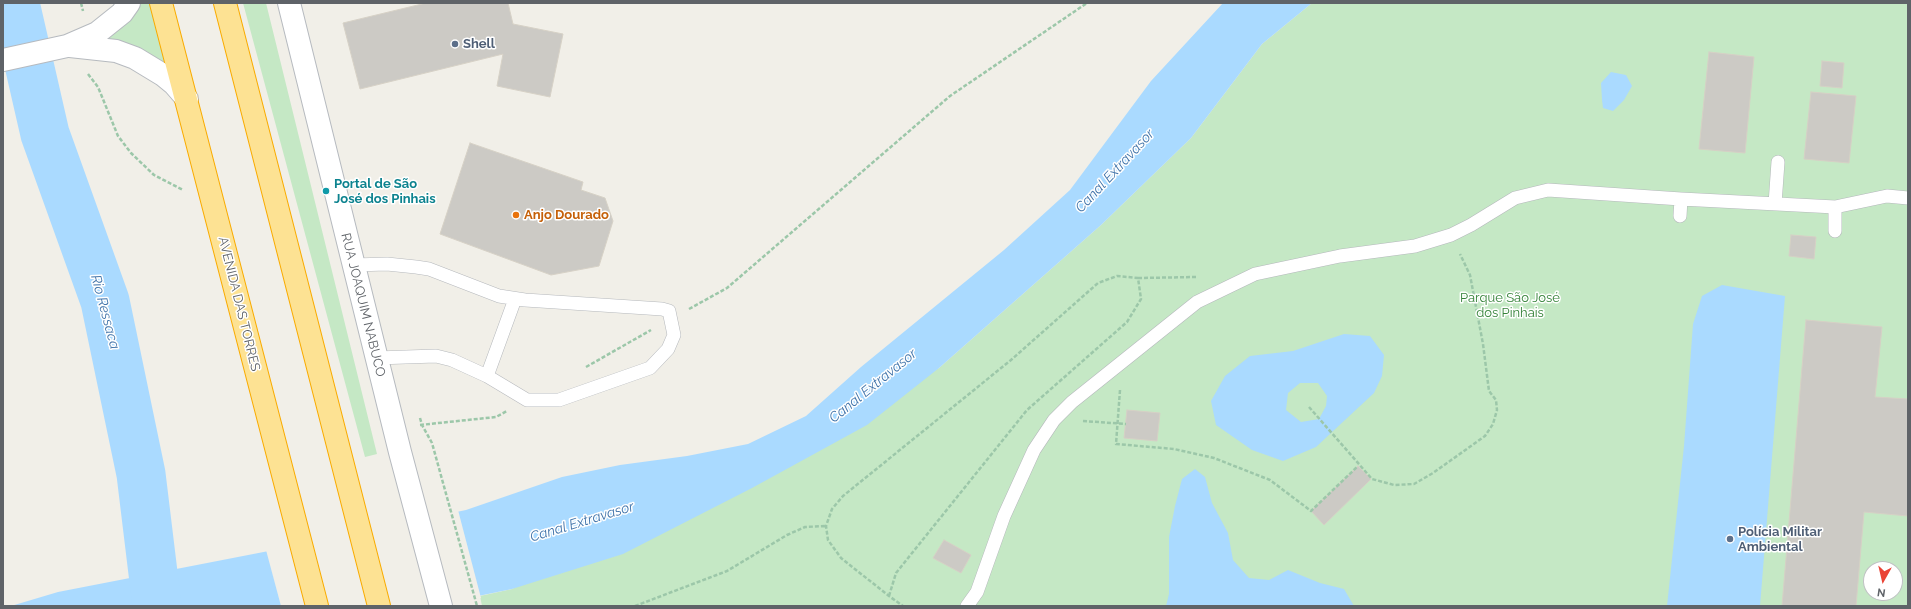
<!DOCTYPE html>
<html>
<head>
<meta charset="utf-8">
<style>
  body { margin:0 }
  #map { position:relative; width:1911px; height:609px; overflow:hidden; background:#f1efe8; font-family:Raleway,sans-serif }
  canvas { display:block }
  .frame { position:absolute; inset:0; border:4px solid #5f6368; pointer-events:none }
  .north { position:absolute; left:1863px; top:561px; width:40px; height:40px; box-sizing:border-box; background:#fff; border:1px solid #bfc1c3; border-radius:50%; rotate:188deg; font-size:11px; font-weight:700; line-height:16px; text-align:center; color:#5f6368 }
  .north::after { content:''; display:block; margin:auto; width:14px; height:18px; background:#ea4335; clip-path:polygon(50% 0,100% 100%,50% 72%,0 100%) }
</style>
</head>
<body>
<div id="map">
<canvas width="1911" height="609"></canvas>
<div class="frame"></div>
<div class="north">N</div>
</div>
<script>
const c = document.querySelector('canvas').getContext('2d');
c.lineJoin = 'round';
function paint(path, color) { c.fillStyle = color; c.fill(path, 'evenodd'); }
const shape = rows => new Path2D(rows.map(r => 'M' + r).join(''));
function strokePath(path, color, width, dash) { c.strokeStyle = color; c.lineWidth = width; c.lineCap = dash ? 'butt' : 'round'; c.setLineDash(dash || []); c.stroke(path); }
function label(font, color, halo, rows, align = 'center') {
  c.font = font + ' Raleway,sans-serif'; c.lineWidth = 3; c.setLineDash([]); c.textBaseline = 'middle'; c.strokeStyle = halo; c.fillStyle = color; for (const [text, x, y, turn = 0] of rows) {
    c.save(); c.translate(x, y); c.rotate((+turn || 0) * Math.PI / 180); c.textAlign = isNaN(turn) ? turn : align; if (halo) c.strokeText(text, 0, 0); c.fillText(text, 0, 0); c.restore();
  }
}
paint(shape([
  [136,3,157,3,179,78,112,45,101,35],
  [243,3,266,3,377,454,365,457],
  [1312,3,1908,3,1908,606,482,606,480,596,512,589,939,368,1101,225,1191,138,1262,44],
  [1871,569,1895,569,1895,593,1871,593]
]), '#c5e8c5');
paint(shape([
  [1223,3,1312,3,1262,44,1191,138,1101,225,939,368,867,425,752,488,623,554,512,589,430,606,11,606,58,592,279,549,466,510,562,477,620,465,687,456,748,444,806,416,861,367,1004,250,1070,190,1151,81],
  [1611,72,1626,75,1632,86,1624,100,1613,111,1603,108,1602,100,1601,83],
  [1722,285,1785,296,1760,606,1667,606,1684,446,1693,324,1702,296],
  [1344,334,1370,336,1384,355,1382,376,1374,393,1316,447,1283,461,1252,450,1216,425,1211,401,1225,376,1250,356,1293,351],
  [1300,383,1318,383,1327,396,1326,406,1319,419,1301,422,1286,410,1288,393],
  [1195,469,1205,477,1212,503,1228,533,1233,560,1249,578,1269,580,1288,570,1320,583,1344,589,1354,606,1166,606,1169,594,1169,537,1175,506,1182,479]
]), '#aadaff');
paint(shape([
  [458,510,481,598,441,606,281,606,266,550]
]), '#f1efe8');
strokePath(shape([
  [15,3,45,134,105,301,141,474,157,606]
]), '#aadaff', 49);
const building = shape([
  [426,3,508,3,513,24,563,34,550,97,497,86,503,54,360,89,343,23,426,3],
  [1709,52,1754,57,1745,153,1699,149,1709,52],
  [1822,61,1844,63,1842,88,1820,86,1822,61],
  [1811,92,1856,96,1849,163,1804,159,1811,92],
  [470,143,583,182,581,190,605,198,613,221,599,266,551,275,440,234,470,143],
  [1791,235,1816,237,1814,259,1789,256,1791,235],
  [1806,320,1882,327,1875,397,1908,399,1908,516,1864,512,1856,606,1782,606,1806,320],
  [1127,410,1160,413,1157,441,1124,438,1127,410],
  [1358,466,1371,479,1324,525,1311,511,1358,466],
  [944,540,971,555,961,573,933,558,944,540]
]);
paint(building, '#cccac5');
strokePath(building, '#d6d1c6', 1);
const lane = shape([
  [1775,204,1778,162],
  [1680,216,1681,199],
  [1835,231,1835,207],
  [354,265,387,264,416,267,429,269,499,296,525,300,662,309,669,311,674,335,668,349,650,368,559,400,527,400,487,376,452,360,436,356,376,358],
  [487,376,515,299],
  [967,606,977,592,1004,516,1034,450,1054,420,1072,402,1197,302,1255,274,1340,256,1415,246,1451,235,1471,225,1515,198,1548,190,1681,199,1835,207,1887,196,1908,198]
]);
const secondary = shape([
  [289,3,400,452,441,606],
  [70,46,116,51,135,58,163,75,174,84,187,99],
  [3,60,67,46,97,33,122,13,129,3]
]);
const highway = shape([
  [161,3,317,606],
  [225,3,379,606]
]);
strokePath(lane, '#b5b8bc', 14);
strokePath(secondary, '#b6babf', 24);
strokePath(highway, '#f9ab00', 24);
strokePath(shape([
  [81,3,83,11],
  [88,74,98,87,118,136,131,153,154,175,183,190],
  [1138,278,1197,277],
  [689,309,727,288,950,96,1087,3],
  [586,367,651,330],
  [1120,390,1116,444,1174,449,1214,458,1270,480,1311,511,1358,466],
  [1309,407,1372,479,1394,485,1414,484,1433,473,1485,436,1493,424,1497,410,1496,400,1489,391,1483,344,1470,275,1460,254],
  [420,418,422,425,432,443,477,606],
  [1083,421,1126,424],
  [420,425,496,417,507,411],
  [889,596,896,573,1027,410,1127,322,1141,299,1138,278,1117,276,1098,283,1011,360,843,496,832,509,826,526,828,540,841,558,889,596,903,606],
  [635,606,727,571,787,535,805,527,826,526]
]), '#9cc7a9', 2.5, [4, 2]);
strokePath(lane, '#fff', 13);
strokePath(secondary, '#fff', 22);
strokePath(highway, '#fde293', 22);
for (const [x, y, r, color] of [
  [455,44,4,"#5c6f8a"],
  [326,191,4,"#0f9aa8"],
  [516,215,4,"#e8710a"],
  [1730,539,4,"#5c6f8a"]
]) { const dot = new Path2D(); dot.arc(x, y, r, 0, 2 * Math.PI); c.fillStyle = color; c.fill(dot); strokePath(dot, '#fff', 1.5); }
label('bold 13px', '#4e5e75', '#fff', [
  ["Shell",463,44],
  ["Polícia Militar",1738,532],
  ["Ambiental",1738,547]
], 'left');
label('bold 13px', '#0d838f', '#fff', [
  ["Portal de São",334,184],
  ["José dos Pinhais",334,199]
], 'left');
label('bold 13px', '#c56008', '#fff', [
  ["Anjo Dourado",524,215]
], 'left');
label('13px', '#348238', '#fff', [
  ["Parque São José",1510,298],
  ["dos Pinhais",1510,313]
]);
label('13px', '#5f6368', '#fff', [
  ["AVENIDA DAS TORRES",239,304,76],
  ["RUA JOAQUIM NABUCO",363,305,76]
]);
label('italic 14px', '#4174aa', '#fff', [
  ["Canal Extravasor",1115,171,-47],
  ["Rio Ressaca",105,312,75],
  ["Canal Extravasor",873,386,-39],
  ["Canal Extravasor",582,522,-17]
]);
</script>
</body>
</html>
